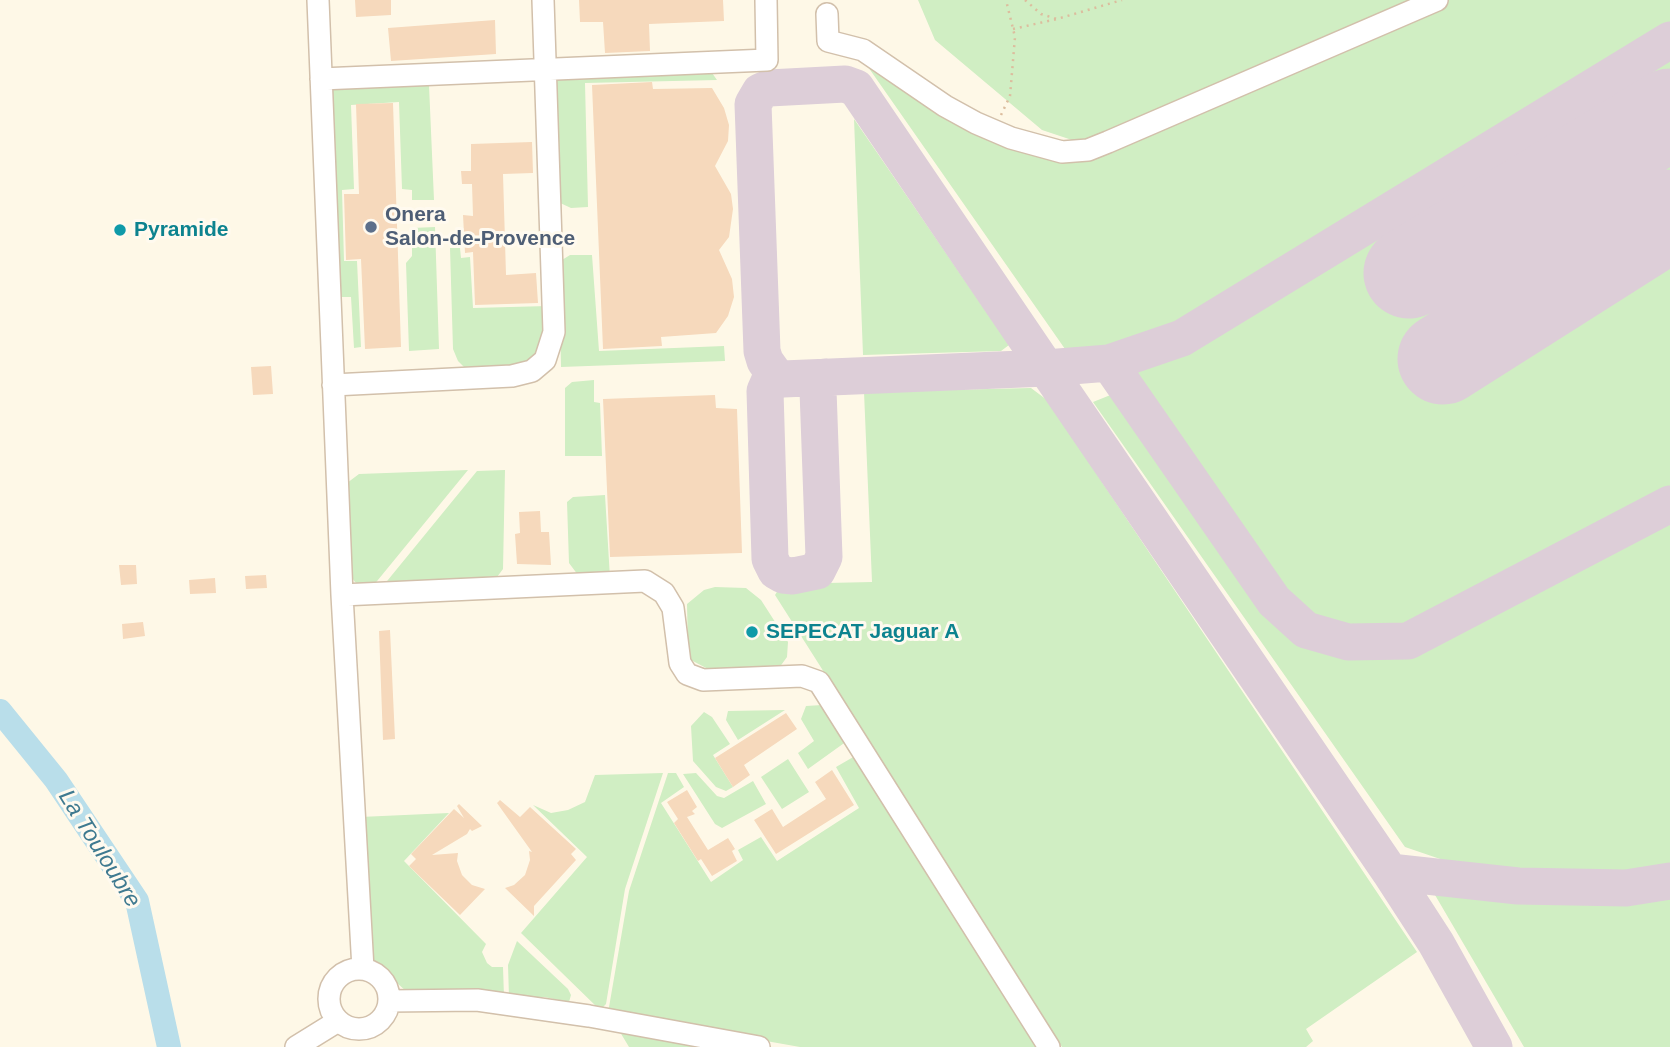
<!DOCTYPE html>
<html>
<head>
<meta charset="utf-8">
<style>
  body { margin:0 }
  canvas { display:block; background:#fef8e7 }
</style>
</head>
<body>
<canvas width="1670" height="1047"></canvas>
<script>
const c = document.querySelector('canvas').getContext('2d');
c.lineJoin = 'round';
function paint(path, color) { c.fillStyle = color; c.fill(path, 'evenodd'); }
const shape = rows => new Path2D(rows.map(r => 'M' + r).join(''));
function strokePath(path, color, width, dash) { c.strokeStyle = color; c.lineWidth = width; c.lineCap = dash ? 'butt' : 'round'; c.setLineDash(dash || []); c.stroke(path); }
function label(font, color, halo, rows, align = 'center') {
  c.font = font + ' Helvetica,sans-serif'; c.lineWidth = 6; c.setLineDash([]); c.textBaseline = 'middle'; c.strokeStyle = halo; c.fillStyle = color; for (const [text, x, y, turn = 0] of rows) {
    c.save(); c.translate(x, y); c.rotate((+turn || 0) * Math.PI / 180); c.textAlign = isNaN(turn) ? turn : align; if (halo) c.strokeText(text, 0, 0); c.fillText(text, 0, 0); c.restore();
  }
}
paint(shape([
  [918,0,1670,0,1670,1047,1524,1047,1435,895,1466,891,1449,862,1405,847,1093,402,1118,392,1100,348,1065,349,866,64,1001,140,1102,150,1042,130,935,40],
  [710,70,717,80,585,83,588,207,571,208,558,202,553,82,561,74],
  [425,79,429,85,434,200,412,200,412,190,402,189,399,102,351,105,354,189,342,190,344,261,357,261,361,347,354,348,351,297,335,297,332,89],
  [854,119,1009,345,1001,351,863,355],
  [435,227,439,349,409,351,406,263,412,256,412,228],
  [450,248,460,248,461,258,470,257,473,308,548,306,549,325,536,354,526,363,517,368,466,369,458,361,453,349],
  [570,255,592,255,599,351,724,346,725,361,561,367,559,268,562,260],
  [594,380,594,402,600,403,602,456,565,456,565,388,572,382],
  [1031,388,1047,400,1417,952,1306,1029,1313,1041,1306,1047,1062,1047,775,595,782,584,872,582,864,392],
  [468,470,373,586,364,587,355,582,350,575,347,483,359,474],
  [505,470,503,569,497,577,383,586,477,471],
  [605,495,610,578,578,575,569,563,567,502,573,497],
  [715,587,746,588,761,600,788,642,787,657,779,668,708,669,691,660,688,653,687,604,704,590],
  [822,705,847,741,808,769,798,753,814,741,801,719,806,706],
  [785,710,738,740,726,720,728,711],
  [704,712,712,717,730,744,713,755,733,787,726,791,716,787,693,761,691,726],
  [855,756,1042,1047,800,1047,608,1013,629,891,668,773,676,773,684,787,661,803,711,882,743,860,738,850,761,837,777,861,859,808,836,767],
  [788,759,809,792,782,809,761,777],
  [663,773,625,889,606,1004,600,1010,521,933,587,857,533,805,551,813,568,810,585,802,595,775],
  [696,773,717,796,724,798,753,781,766,804,722,828,715,824,683,774],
  [449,813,404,861,486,944,482,952,487,963,492,967,503,967,504,997,408,993,371,959,360,817],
  [517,941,568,989,571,995,569,1002,544,997,509,997,508,965],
  [617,1027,725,1047,629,1047]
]), '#d0eec3');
strokePath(shape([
  [0,711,56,780,137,901,169,1047]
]), '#b9deea', 24);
strokePath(shape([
  [1109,363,1274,601,1306,630,1348,642,1408,641,1670,504],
  [783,379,769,382,765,391,770,559,776,571,783,575,793,576,817,571,824,557,818,390,825,377],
  [1390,872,1518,886,1626,888,1670,881],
  [1494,1047,1436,943,1390,872,1055,381,1046,368,856,88,845,84,769,88,760,92,753,104,762,351,765,361,775,375,783,379,1046,368,1109,363,1182,338,1670,40]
]), '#ddced8', 37);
strokePath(shape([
  [1409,273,1670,114],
  [1443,359,1670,215]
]), '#ddced8', 91);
paint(shape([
  [355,0,391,0,391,15,356,17],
  [579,0,723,0,724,21,649,24,650,51,605,53,603,22,580,22],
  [495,20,496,54,391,61,388,28],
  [652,82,653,89,712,88,724,108,729,125,728,141,715,166,731,194,733,209,729,237,719,250,732,279,734,297,728,316,716,333,661,337,662,346,603,349,592,85],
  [393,103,401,347,365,349,361,259,346,260,344,194,359,194,356,104],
  [532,142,533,173,503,174,506,275,536,273,538,303,475,305,473,252,465,253,463,215,473,216,472,184,462,184,461,171,471,171,471,144],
  [271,366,273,394,253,395,251,367],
  [715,395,716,408,737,409,742,553,610,557,603,399],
  [540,511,541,532,549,532,551,565,517,564,515,534,520,533,519,512],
  [119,565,136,565,137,584,121,585],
  [266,575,267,588,246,589,245,576],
  [215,578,216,593,190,594,189,580],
  [143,622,145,636,123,639,122,624],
  [390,630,395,739,383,740,379,631],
  [786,713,797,729,744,765,750,775,733,787,715,758],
  [832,770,854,805,776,854,754,820,772,809,783,827,826,799,815,782],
  [687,790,697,807,692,811,695,814,687,817,708,850,728,838,735,849,732,851,737,861,712,876,701,859,698,861,674,823,678,819,667,802],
  [500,800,520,817,530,807,576,849,571,854,576,860,534,906,534,916,505,888,514,885,525,875,530,860,529,851,532,852,497,803],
  [459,804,482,826,472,831,470,829,467,834,432,855,458,853,457,861,462,875,472,885,485,889,460,915,409,866,416,859,411,854,454,809,464,818,457,806]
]), '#f6d9bc');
const minor = shape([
  [318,0,342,595,363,969],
  [827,14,828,41,863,50,945,106,976,123,1011,138,1062,152,1088,150,1108,142,1437,0],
  [321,79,767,60,766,0],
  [333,385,512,376,532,371,545,360,554,332,543,0],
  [342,595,645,581,664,593,673,608,680,663,687,674,703,680,802,676,819,682,1049,1047],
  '329 999a30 30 0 1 1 60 0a30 30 0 1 1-60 0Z',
  [389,1001,477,1000,589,1016,759,1047],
  [296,1047,338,1021]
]);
strokePath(minor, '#d2c0ab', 24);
strokePath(shape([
  [1025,0,1041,14,1057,19,1122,0],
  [1013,29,1057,19],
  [1001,115,1010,96,1015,37,1006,0]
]), '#dcbd9e', 2.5, [2, 5]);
strokePath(minor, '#fff', 21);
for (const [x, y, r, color] of [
  [371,227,7,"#5c6f8a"],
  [120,230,7,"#0f9aa8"],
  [752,632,7,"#0f9aa8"]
]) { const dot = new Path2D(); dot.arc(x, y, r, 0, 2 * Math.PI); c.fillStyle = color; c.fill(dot); strokePath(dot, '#fffaef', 2.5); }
label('bold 21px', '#4e5e75', '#fffaef', [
  ["Onera",385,215],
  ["Salon-de-Provence",385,239]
], 'left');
label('bold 21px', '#0d838f', '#fffaef', [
  ["Pyramide",134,230],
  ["SEPECAT Jaguar A",766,632]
], 'left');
label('italic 23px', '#3f7a90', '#fffaef', [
  ["La Touloubre",99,849,58]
]);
</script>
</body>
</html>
